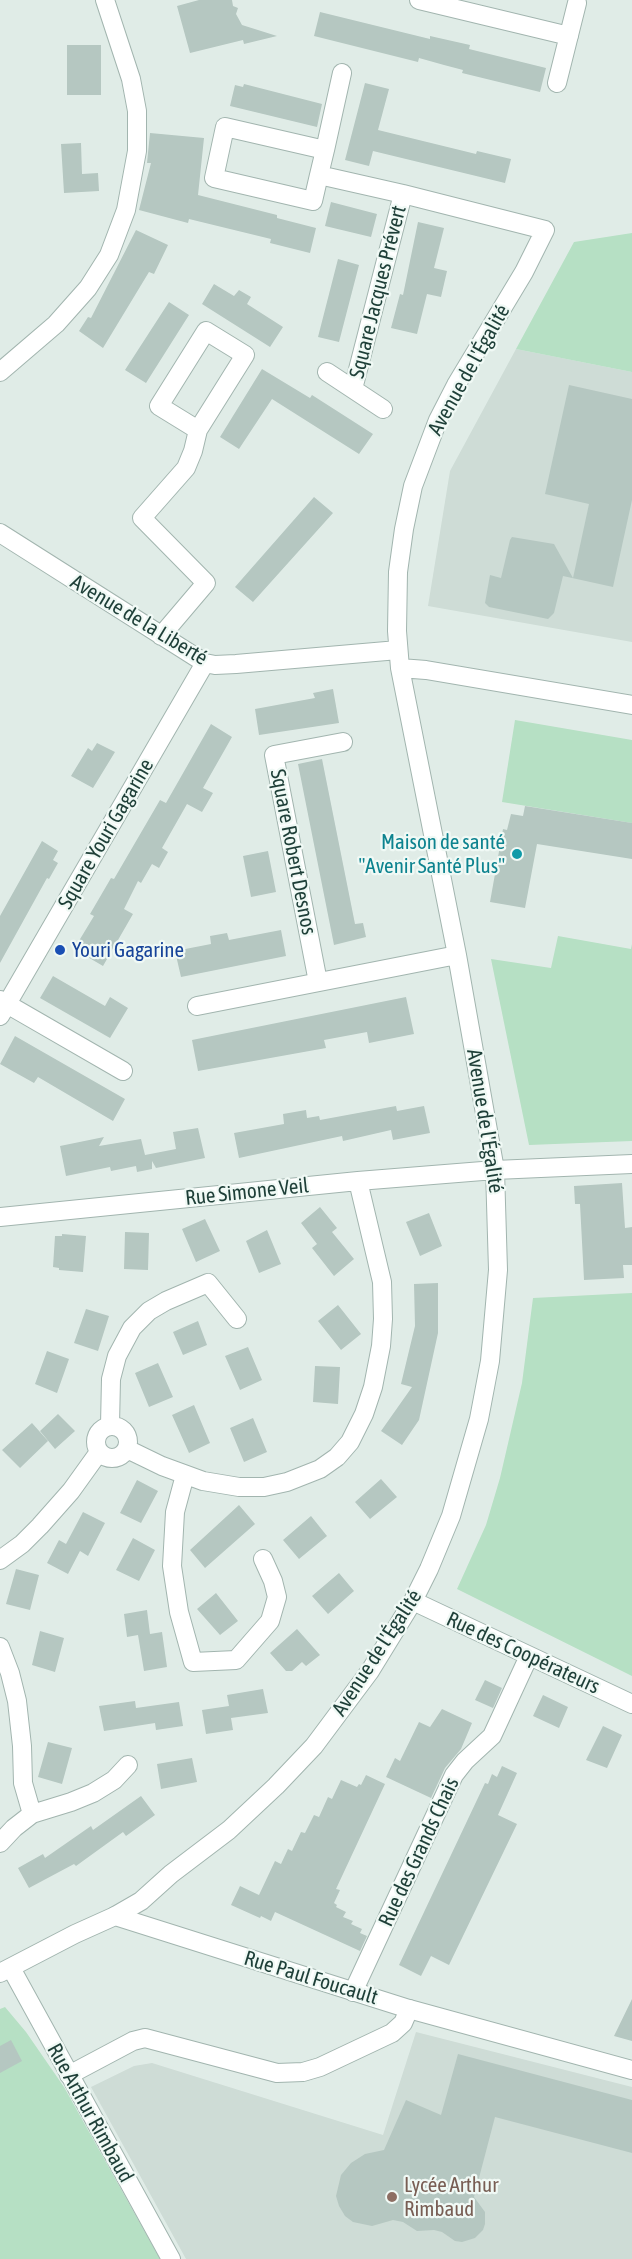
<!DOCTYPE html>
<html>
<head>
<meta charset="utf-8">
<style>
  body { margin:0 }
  canvas { display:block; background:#e0ece7 }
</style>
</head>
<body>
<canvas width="632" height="2259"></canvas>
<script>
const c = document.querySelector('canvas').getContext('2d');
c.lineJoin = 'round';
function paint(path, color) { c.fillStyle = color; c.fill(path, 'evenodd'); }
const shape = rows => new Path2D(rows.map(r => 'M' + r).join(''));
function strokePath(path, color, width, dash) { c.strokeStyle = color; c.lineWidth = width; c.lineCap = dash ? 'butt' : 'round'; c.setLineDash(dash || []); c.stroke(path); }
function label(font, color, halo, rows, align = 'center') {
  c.font = font + ' "Asap Condensed",sans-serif'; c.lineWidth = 4.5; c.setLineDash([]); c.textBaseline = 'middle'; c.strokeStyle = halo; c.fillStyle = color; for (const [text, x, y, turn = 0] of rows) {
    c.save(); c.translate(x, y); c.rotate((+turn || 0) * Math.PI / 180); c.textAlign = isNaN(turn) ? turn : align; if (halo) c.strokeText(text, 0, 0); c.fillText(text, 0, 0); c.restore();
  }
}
paint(shape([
  [516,349,632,372,632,642,428,606,450,471],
  [416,2032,632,2087,632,2259,186,2259,91,2087,134,2066,152,2063,383,2135]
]), '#cedcd6');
paint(shape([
  [632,233,632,372,516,349,574,242],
  [515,720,632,740,632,823,502,802],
  [558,936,631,949,632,944,632,1141,529,1145,491,959,551,968],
  [632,1293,632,1676,457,1589,486,1525,500,1478,522,1383,533,1298],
  [5,2007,26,2032,64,2087,160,2259,0,2259,0,2009]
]), '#b6e0c4');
paint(shape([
  [199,0,232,0,233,6,238,8,236,14,242,25,277,36,244,44,243,40,190,53,177,6],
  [320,12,430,39,430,36,470,45,469,49,546,68,540,92,462,73,463,70,444,65,419,58,418,62,314,36],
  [67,45,101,45,101,95,67,95],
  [365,83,389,89,378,130,476,154,477,151,511,159,505,183,373,151,369,166,345,160],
  [244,84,322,104,317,127,230,106,235,85,243,87],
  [150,133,204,138,198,195,277,215,277,218,316,228,310,253,270,243,271,239,189,219,188,223,139,210,151,163,147,163],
  [81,143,82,174,98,173,99,191,64,193,61,144],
  [331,202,377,214,371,237,325,226],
  [418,222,444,228,434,268,447,271,441,297,427,294,417,334,391,328,400,294,403,295],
  [136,230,168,245,154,274,149,272,103,348,79,331,88,317,91,318],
  [338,259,359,265,339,342,318,337],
  [214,284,234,296,239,290,251,297,247,304,283,327,270,347,202,304],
  [169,302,189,315,146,383,125,370],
  [262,369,310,398,312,395,373,434,359,454,272,399,239,449,220,437],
  [569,385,632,399,632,500,613,587,563,576,554,613,548,619,489,607,485,603,490,575,501,578,510,540,512,537,554,544,573,578,589,504,545,494],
  [314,497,333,513,253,602,235,587],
  [333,689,339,723,259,735,255,709,315,698,313,693],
  [211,724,232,737,203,788,213,793,202,812,187,804,162,848,168,852,159,868,152,864,141,883,138,881,124,909,133,914,103,966,74,949,94,916,90,914,111,878,114,879,160,800,166,803],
  [97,743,115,752,93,788,71,776,88,748,92,751],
  [322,759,355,924,363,923,366,937,334,945,298,764],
  [525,806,632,823,632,859,537,844,525,908,490,902,503,829,507,830,511,814,523,816],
  [42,841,58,851,53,860,58,863,49,879,47,878,0,963,0,916],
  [268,851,276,892,251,897,243,856],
  [281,930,286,956,181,977,175,951,211,944,210,936,227,933,229,940],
  [53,976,105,1006,110,997,128,1008,110,1038,40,998],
  [406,997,414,1034,369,1043,367,1032,324,1040,326,1048,198,1071,192,1040],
  [15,1036,125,1099,113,1121,38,1077,34,1083,0,1064],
  [396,1106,397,1111,424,1106,430,1133,393,1140,391,1130,343,1141,342,1136,239,1158,234,1133,284,1124,283,1114,306,1110,307,1118,319,1116,320,1120],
  [198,1128,205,1158,156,1168,152,1161,152,1169,137,1172,136,1166,111,1171,110,1167,66,1176,60,1146,104,1137,99,1146,141,1139,145,1155,176,1149,173,1132],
  [622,1183,625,1228,632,1227,632,1265,623,1265,624,1278,584,1280,580,1204,575,1204,574,1186],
  [320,1207,337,1228,332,1232,354,1259,334,1276,312,1248,317,1244,301,1223],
  [429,1213,442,1246,420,1256,406,1222],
  [205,1219,220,1251,196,1262,182,1229],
  [267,1230,281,1264,259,1273,246,1241],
  [125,1232,149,1233,148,1270,124,1269],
  [62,1234,86,1236,83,1272,59,1270,59,1268,53,1267,55,1236,62,1236],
  [438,1283,438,1333,419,1420,402,1445,381,1431,412,1387,401,1384,415,1326,414,1284],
  [338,1305,361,1334,341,1350,318,1321],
  [86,1309,109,1316,98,1351,74,1343],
  [198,1321,207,1345,183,1355,173,1332],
  [248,1347,262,1380,240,1390,225,1356],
  [47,1351,69,1359,57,1393,35,1384],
  [158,1363,173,1397,149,1407,135,1373],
  [315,1366,340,1367,338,1404,313,1402],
  [194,1405,210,1443,189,1453,172,1415],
  [58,1414,75,1431,55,1449,40,1431],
  [253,1418,267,1452,244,1462,230,1428],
  [32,1423,48,1441,20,1468,2,1450],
  [381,1479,397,1497,370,1519,355,1502],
  [137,1480,158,1491,141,1523,120,1513],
  [239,1505,255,1524,205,1568,190,1550],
  [83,1512,105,1523,88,1556,80,1551,68,1574,47,1563,59,1540,66,1544],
  [311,1516,327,1536,299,1559,283,1540],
  [133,1538,155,1550,139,1581,116,1570],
  [16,1569,39,1575,30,1610,6,1604],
  [339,1573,354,1591,328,1614,312,1596],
  [216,1593,238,1621,220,1635,197,1609],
  [147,1610,150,1634,162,1632,167,1667,144,1671,138,1635,127,1637,124,1614],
  [297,1629,320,1655,306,1666,302,1662,292,1671,286,1671,270,1653],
  [40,1631,64,1638,55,1672,32,1665],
  [485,1680,502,1688,493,1708,475,1700],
  [263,1689,268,1713,231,1718,233,1730,206,1734,202,1710,229,1706,227,1695],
  [543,1695,568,1707,559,1728,533,1716],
  [135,1701,136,1708,179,1702,183,1726,156,1730,155,1723,104,1731,99,1706],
  [442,1709,472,1723,461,1749,445,1768,431,1798,386,1777,395,1758,400,1761,419,1722,430,1727],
  [603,1726,622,1735,607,1768,586,1760],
  [48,1742,72,1748,62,1784,38,1777],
  [192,1758,197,1782,161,1789,157,1764],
  [502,1766,517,1773,498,1815,517,1824,449,1965,431,1956,421,1976,399,1965,485,1783,488,1784,492,1774,497,1777],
  [366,1775,385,1784,336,1889,340,1890,334,1903,337,1905,336,1907,346,1912,343,1917,353,1921,351,1924,362,1929,360,1933,367,1936,360,1951,275,1912,271,1921,261,1916,260,1918,231,1905,240,1886,259,1895,275,1861,281,1864,288,1849,292,1851,301,1832,305,1833,314,1815,319,1817,328,1797,332,1799,341,1780,357,1787,359,1784,361,1785],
  [141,1796,155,1815,126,1836,123,1832,76,1866,74,1864,29,1888,18,1868,43,1854,45,1858,91,1826,93,1830],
  [632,1999,632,2041,614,2036],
  [11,2040,22,2061,0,2073,0,2046],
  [458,2054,632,2100,632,2153,495,2117,474,2197,485,2212,485,2224,483,2230,475,2238,462,2242,455,2241,442,2232,434,2230,417,2231,403,2222,393,2220,372,2226,353,2222,345,2216,339,2206,336,2196,341,2175,351,2163,365,2154,384,2150,406,2100,441,2115]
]), '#b5c7c1');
const minor = shape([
  [419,0,569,36],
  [557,83,577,3],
  [325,150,342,73],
  [319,175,325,150,225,127,214,178,313,201,319,175,403,194],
  [0,372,56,324,88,288,109,255,126,210,137,151,137,111,131,79,105,0],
  [327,372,383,409],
  [0,533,205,663,215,665,236,664,398,650],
  [161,636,206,583,142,518,186,468,193,451,198,430,245,355,206,331,159,406,198,430],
  [400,668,426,670,632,705],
  [318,982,274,755,343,742],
  [0,1000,123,1071],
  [197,1006,457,955],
  [0,1016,205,663],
  [0,1217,358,1181,495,1170,632,1164],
  [110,1425,111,1379,117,1356,132,1328,149,1311,166,1301,208,1283,237,1319],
  '96 1442a16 16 0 1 1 32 0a16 16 0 1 1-32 0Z',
  [127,1449,162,1466,203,1481,239,1487,264,1487,287,1482,320,1469,337,1457,350,1442,364,1414,373,1387,381,1346,383,1319,382,1282,358,1181],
  [185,1475,175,1512,172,1566,179,1612,193,1662,236,1660,270,1621,277,1597,273,1581,263,1559],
  [0,1560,22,1544,40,1526,71,1491,99,1452],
  [413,1601,632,1704],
  [0,1647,10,1673,17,1701,22,1746,23,1783,32,1814],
  [0,1843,14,1828,32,1814,71,1802,93,1793,114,1780,128,1765],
  [115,1916,141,1901,171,1874,229,1830,276,1786,314,1746,370,1671,413,1601,429,1569,451,1516,479,1419,490,1361,498,1270,495,1170,457,955,400,668,397,631,398,572,404,529,413,486,438,420,456,385,524,272,545,230,403,194,353,389],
  [11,1968,171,2259],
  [353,1992,454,1775,465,1761,492,1736,529,1656],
  [69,2075,133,2041,145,2038,277,2073,303,2072,320,2067,392,2033,403,2023,409,2009]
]);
const tertiary = shape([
  [0,1973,75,1934,115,1916,409,2009,632,2070]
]);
strokePath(minor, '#a2b5af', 20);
strokePath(tertiary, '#a2b5af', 20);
strokePath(minor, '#fff', 18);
strokePath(tertiary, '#fff', 18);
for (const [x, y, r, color] of [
  [517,854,6,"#0f9aa8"],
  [60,950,6,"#1a4fb4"],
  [392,2197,6,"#8d6e63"]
]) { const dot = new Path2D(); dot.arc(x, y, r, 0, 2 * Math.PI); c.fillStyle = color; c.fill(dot); strokePath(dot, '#f0f9f5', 2); }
label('21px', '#1e3f38', '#f0f9f5', [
  ["Square Jacques Prévert",378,292,-76],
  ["Avenue de l'Égalité",469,370,-61],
  ["Avenue de la Liberté",139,620,31],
  ["Square Youri Gagarine",106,834,-60],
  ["Square Robert Desnos",293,852,79],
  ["Avenue de l'Égalité",485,1121,81],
  ["Rue Simone Veil",247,1192,-6],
  ["Avenue de l'Égalité",377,1653,-57],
  ["Rue des Coopérateurs",523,1653,25],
  ["Rue des Grands Chais",419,1852,-65],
  ["Rue Paul Foucault",311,1978,17],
  ["Rue Arthur Rimbaud",90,2113,61]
]);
label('21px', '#0d838f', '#f0f9f5', [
  ["Maison de santé",505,842],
  ["\"Avenir Santé Plus\"",505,866]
], 'right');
label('21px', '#164399', '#f0f9f5', [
  ["Youri Gagarine",72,950]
], 'left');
label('21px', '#785e54', '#f0f9f5', [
  ["Lycée Arthur",404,2185],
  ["Rimbaud",404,2209]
], 'left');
</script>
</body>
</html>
